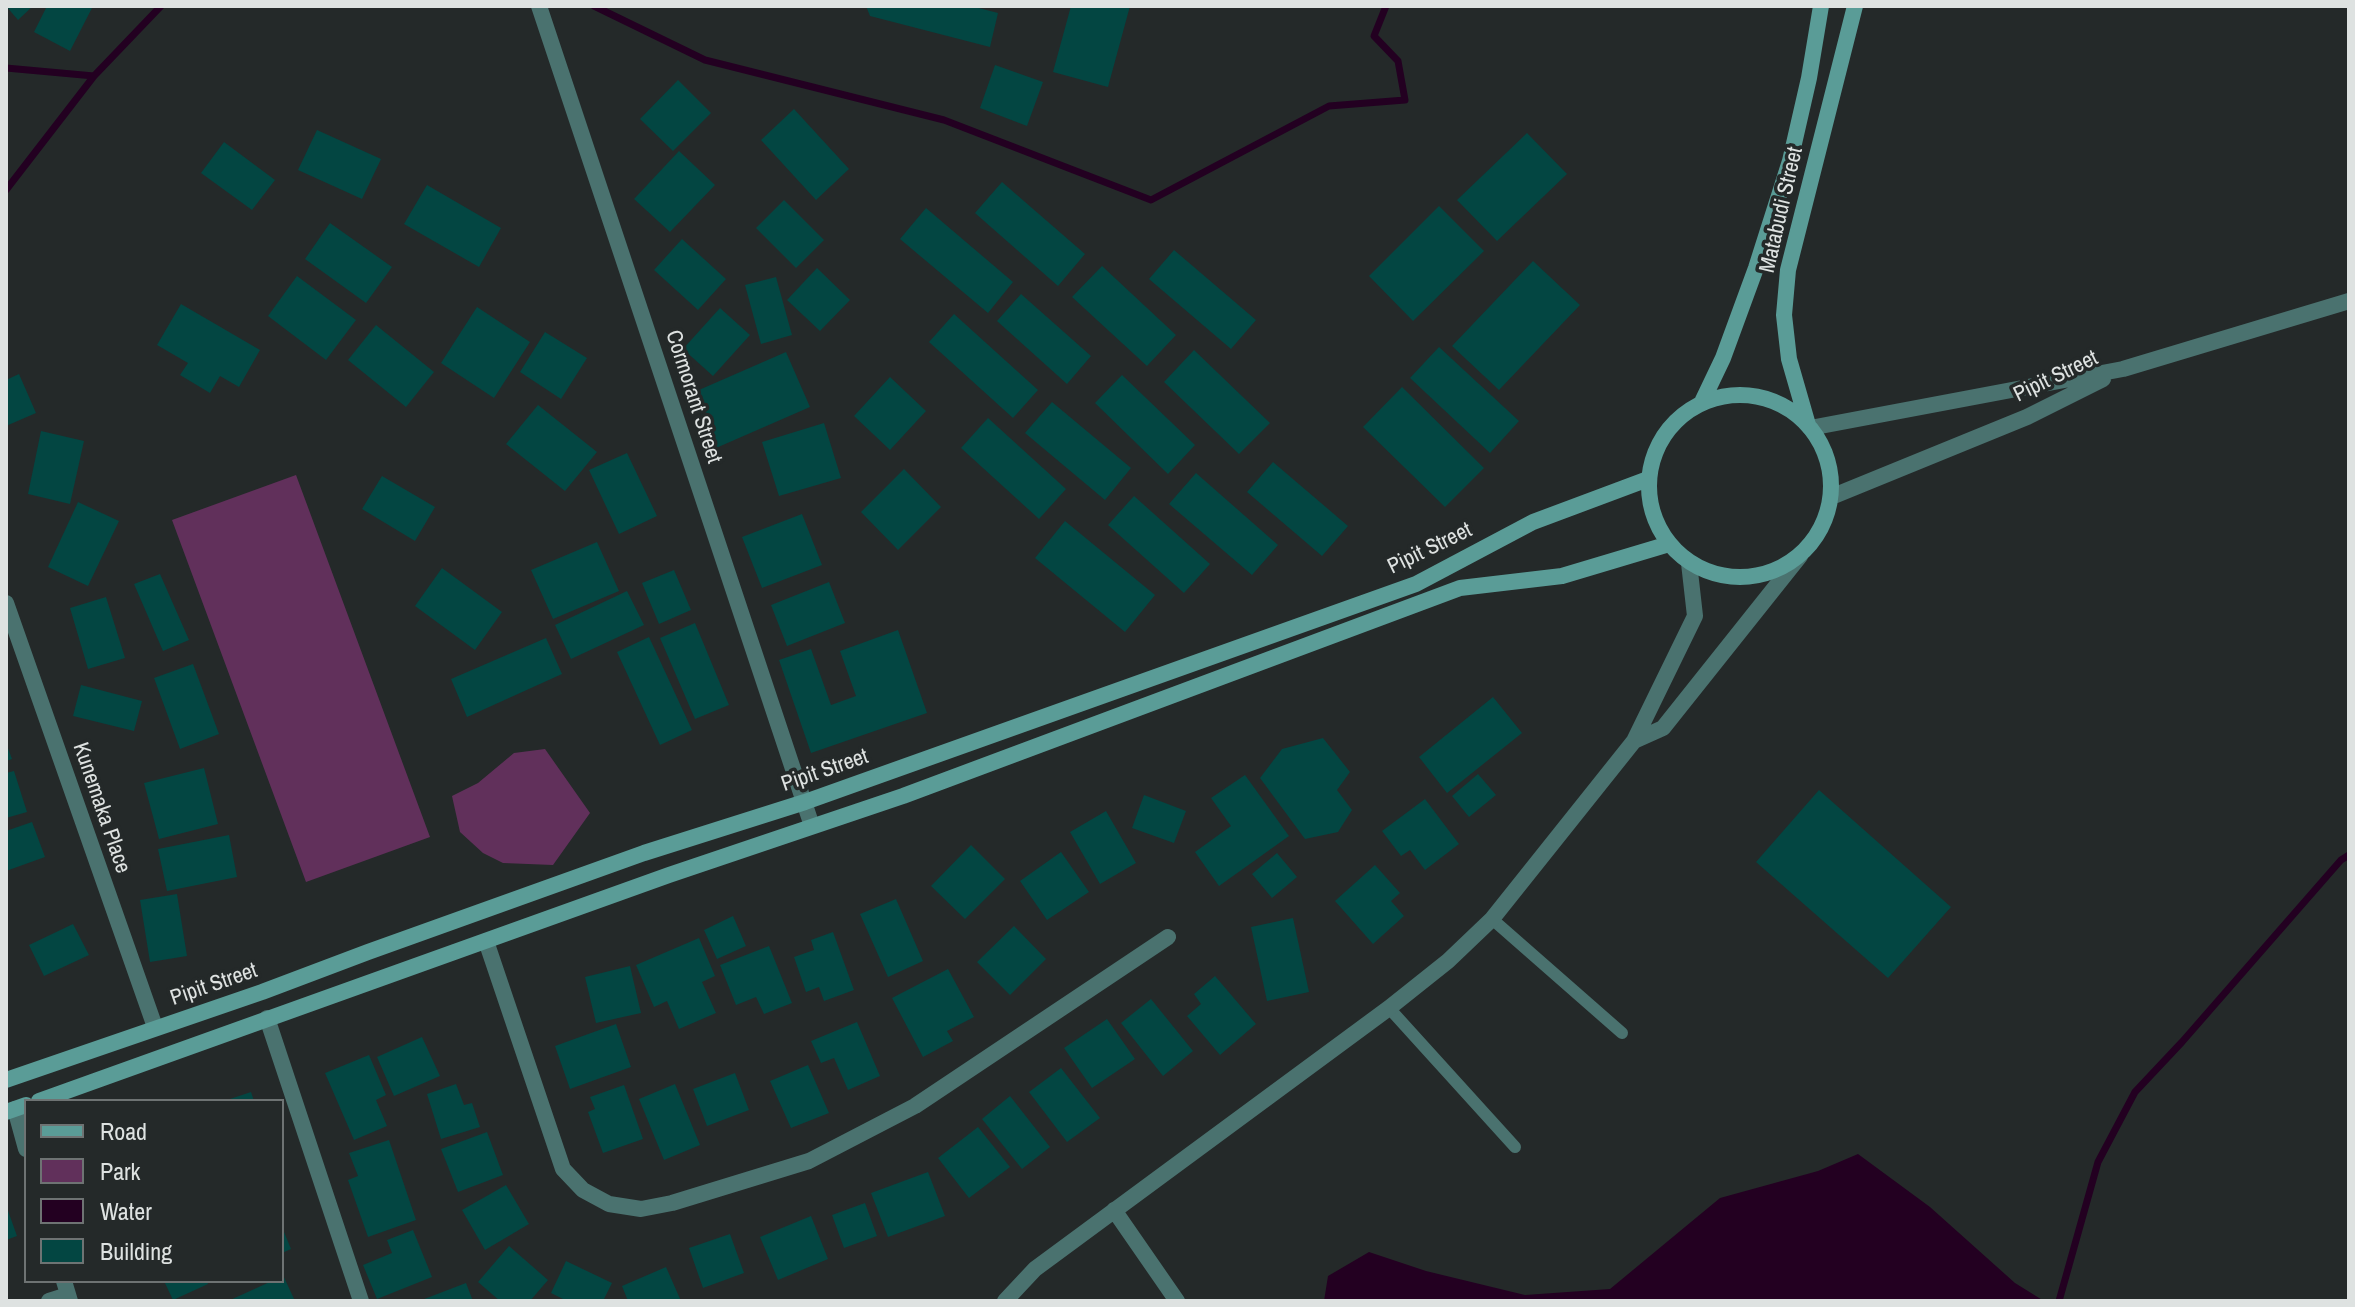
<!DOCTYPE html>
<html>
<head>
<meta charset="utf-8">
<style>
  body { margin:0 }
  #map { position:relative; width:2355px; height:1307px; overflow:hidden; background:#242929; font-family:"Archivo Narrow",sans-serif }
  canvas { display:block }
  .frame { position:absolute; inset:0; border:8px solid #dee2e1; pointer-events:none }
  .legend { position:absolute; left:24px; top:1099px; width:260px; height:184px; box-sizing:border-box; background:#242929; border:2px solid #6e7373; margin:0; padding:10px 14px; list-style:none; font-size:24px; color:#dee2e1 }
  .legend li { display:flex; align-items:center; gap:16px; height:40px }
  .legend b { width:40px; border:2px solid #6e7373 }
</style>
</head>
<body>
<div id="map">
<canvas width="2355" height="1307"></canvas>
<div class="frame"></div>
<ul class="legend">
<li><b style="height:10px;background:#5a9c97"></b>Road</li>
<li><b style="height:22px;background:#61305b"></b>Park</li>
<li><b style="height:22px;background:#230021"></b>Water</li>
<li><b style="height:22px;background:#034642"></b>Building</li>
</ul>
</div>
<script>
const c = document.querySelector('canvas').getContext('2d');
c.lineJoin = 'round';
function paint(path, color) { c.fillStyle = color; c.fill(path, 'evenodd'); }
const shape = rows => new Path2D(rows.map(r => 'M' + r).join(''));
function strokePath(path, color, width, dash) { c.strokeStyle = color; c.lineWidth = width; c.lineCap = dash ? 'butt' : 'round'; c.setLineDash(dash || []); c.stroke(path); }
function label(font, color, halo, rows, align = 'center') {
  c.font = font + ' "Archivo Narrow",sans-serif'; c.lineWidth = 7; c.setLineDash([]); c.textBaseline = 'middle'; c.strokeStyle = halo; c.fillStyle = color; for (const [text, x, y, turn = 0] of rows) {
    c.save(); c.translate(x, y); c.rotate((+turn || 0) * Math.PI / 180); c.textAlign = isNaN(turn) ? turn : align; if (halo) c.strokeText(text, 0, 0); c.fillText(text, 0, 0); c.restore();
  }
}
paint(shape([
  [296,475,430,837,306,882,172,520],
  [545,749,590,813,553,865,503,863,483,853,460,832,452,796,478,783,514,753]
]), '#61305b');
paint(shape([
  [1858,1154,1930,1207,2015,1283,2044,1301,1324,1301,1328,1276,1369,1252,1426,1271,1525,1295,1610,1289,1720,1198,1818,1171]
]), '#230021');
strokePath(shape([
  [594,6,705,60,944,120,1151,200,1329,106,1405,100,1398,61,1374,36,1386,6],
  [6,68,94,76],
  [6,190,94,76,161,6],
  [2059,1301,2098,1162,2135,1092,2182,1042,2341,860,2349,855]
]), '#230021', 7);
paint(shape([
  [6,6,33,6,18,20],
  [47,6,93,6,70,51,34,32],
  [866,6,971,6,998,13,990,47,870,16],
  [1071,6,1130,6,1108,87,1053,72],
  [995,65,1043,82,1027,126,980,108],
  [678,80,711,113,673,151,640,119],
  [794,109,849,169,816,200,761,140],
  [317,130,381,159,362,199,298,170],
  [1527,133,1567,174,1497,241,1457,200],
  [224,142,275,180,252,210,201,173],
  [679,151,715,185,670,232,634,199],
  [1002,182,1085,254,1058,286,975,213],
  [427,185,501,228,479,267,404,224],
  [784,200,824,240,796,268,756,228],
  [1439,206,1484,251,1413,321,1369,276],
  [926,208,1013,282,988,313,900,239],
  [330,223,392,267,366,303,305,259],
  [682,239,726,279,698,310,654,270],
  [1174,250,1256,320,1231,349,1149,279],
  [1533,261,1580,305,1499,390,1452,346],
  [1102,266,1176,335,1147,366,1072,297],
  [817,268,850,300,820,331,787,300],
  [297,276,356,320,326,360,268,316],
  [776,277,792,335,761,344,745,285],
  [1021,294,1091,356,1067,384,997,321],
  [181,304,260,350,239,387,220,376,210,393,180,375,188,363,157,345],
  [477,307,530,342,494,398,441,363],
  [720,308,750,335,713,376,683,349],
  [954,314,1038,390,1013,418,929,342],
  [376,325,434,372,406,407,348,360],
  [545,332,587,358,561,399,520,372],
  [1439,347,1519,421,1490,453,1410,378],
  [1194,350,1270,423,1239,454,1164,382],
  [786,352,810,407,716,448,692,393],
  [19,374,36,413,6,426,6,380],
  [1122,375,1195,445,1168,474,1095,403],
  [890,377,926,411,890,450,854,416],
  [1402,387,1484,468,1445,507,1363,427],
  [1052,402,1131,468,1105,500,1025,433],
  [538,405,597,452,565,491,506,444],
  [988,418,1066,489,1039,519,961,448],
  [824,423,841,478,779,496,762,442],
  [41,431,84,441,70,504,28,494],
  [627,453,657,516,619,534,589,470],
  [1273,462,1348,526,1322,556,1247,492],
  [904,469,941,507,898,550,861,512],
  [1196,473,1278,545,1252,575,1169,504],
  [382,476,435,507,415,541,362,509],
  [1134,496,1210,564,1184,593,1108,525],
  [78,502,119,521,88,586,48,567],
  [802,514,822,565,762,588,742,537],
  [1065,521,1155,595,1125,632,1035,558],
  [597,542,619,591,553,619,531,570],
  [442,568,502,612,475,650,415,606],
  [674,570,691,610,659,624,642,583],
  [160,574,189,640,163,651,134,584],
  [829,582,845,623,787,646,771,605],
  [627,591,644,625,571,659,555,625],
  [106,597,125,658,88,669,70,608],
  [695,623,729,705,695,719,660,638],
  [898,630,927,713,811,753,779,660,811,649,831,705,856,696,840,651],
  [649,637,692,730,660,745,617,652],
  [546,638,562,674,467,717,451,679],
  [193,664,219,734,180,749,154,678],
  [81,685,142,701,134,731,73,716],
  [1493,697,1522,733,1447,793,1419,757],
  [1323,738,1350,772,1337,790,1352,810,1338,832,1305,839,1260,778,1282,749],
  [6,743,12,759,6,761],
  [204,768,218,824,159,839,144,783],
  [14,771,27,812,6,818,6,773],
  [1478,774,1496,795,1469,817,1452,796],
  [1245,775,1289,836,1219,886,1195,852,1231,826,1211,798],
  [1819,790,1951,907,1888,978,1756,862],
  [1144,795,1186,811,1174,843,1132,828],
  [1425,799,1459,844,1425,870,1410,850,1401,856,1382,831],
  [1106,811,1136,863,1100,884,1070,832],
  [32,822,45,857,6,871,6,831],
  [229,835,237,877,167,891,158,849],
  [971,845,1005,879,965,919,931,886],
  [1061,852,1089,892,1047,920,1020,881],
  [1277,853,1297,877,1272,898,1252,874],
  [1375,865,1400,893,1391,901,1404,916,1373,944,1335,901],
  [177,894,187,956,150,962,140,900],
  [896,899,923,961,888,977,860,914],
  [733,916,746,946,717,959,704,930],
  [1293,918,1309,992,1267,1001,1251,927],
  [73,924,89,955,44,976,29,945],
  [1014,926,1046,959,1010,995,977,962],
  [833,932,854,990,824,1001,819,987,806,992,794,957,814,950,811,940],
  [699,938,715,976,702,982,716,1013,679,1029,667,1001,654,1007,636,965],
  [769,946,792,1003,764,1014,756,997,736,1005,720,965],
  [630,966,641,1013,596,1023,585,977],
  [948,969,974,1017,947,1031,953,1041,923,1057,892,998],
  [1215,976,1256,1024,1220,1055,1187,1016,1201,1004,1194,994],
  [1151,999,1193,1051,1163,1076,1121,1023],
  [1107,1019,1135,1059,1092,1088,1064,1048],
  [857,1022,880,1076,848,1090,834,1058,821,1063,811,1041],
  [616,1024,631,1067,570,1089,555,1046],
  [422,1037,440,1076,394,1096,377,1057],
  [369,1055,386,1095,376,1100,387,1126,354,1140,325,1073],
  [808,1065,829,1113,791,1128,770,1081],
  [1061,1068,1100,1118,1067,1142,1029,1092],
  [735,1073,749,1110,707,1126,693,1089],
  [456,1084,464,1105,472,1103,480,1127,441,1139,427,1094],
  [675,1084,700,1145,664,1160,639,1099],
  [624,1085,643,1139,603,1153,588,1112,595,1109,590,1097],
  [251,1092,254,1101,227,1101,227,1100],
  [1010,1096,1050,1147,1022,1169,982,1119],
  [978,1127,1010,1167,969,1198,938,1158],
  [487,1132,503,1175,458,1192,441,1149],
  [389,1140,416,1220,368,1237,348,1180,358,1176,349,1153],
  [928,1172,945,1216,888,1237,871,1193],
  [506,1185,529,1224,485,1250,462,1210],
  [865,1203,877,1236,844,1248,832,1215],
  [6,1205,17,1236,6,1240],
  [811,1216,828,1259,778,1280,760,1237],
  [282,1227,291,1249,282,1253],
  [413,1230,432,1277,377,1299,363,1265,392,1253,387,1240],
  [730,1234,744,1273,703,1288,689,1248],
  [509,1246,548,1280,530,1301,500,1301,478,1282],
  [566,1261,612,1283,603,1301,567,1301,551,1293],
  [666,1267,681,1301,628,1301,622,1286],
  [282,1273,295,1301,228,1301,272,1281,282,1281],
  [164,1281,207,1281,208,1284,173,1300],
  [466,1283,473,1301,419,1301]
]), '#034642');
strokePath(shape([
  [1492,919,1622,1033],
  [1389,1008,1515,1147]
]), '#4a726f', 12);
strokePath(shape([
  [539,6,812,826],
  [1810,428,2123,369,2349,301],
  [1831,497,2027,417,2103,379],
  [6,603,155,1027],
  [1634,741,1663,728,1800,556],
  [486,941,563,1169,583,1190,609,1204,641,1209,672,1203,809,1161,915,1106,1168,937],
  [267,1018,361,1301],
  [15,1109,26,1149],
  [1114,1210,1177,1301],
  [64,1281,70,1301],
  [49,1301,68,1295],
  [1005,1301,1035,1269,1389,1008,1448,961,1492,919,1634,741,1695,616,1689,563]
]), '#4a726f', 16);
strokePath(shape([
  '1649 486a91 91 0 1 1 182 0a91 91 0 1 1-182 0Z',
  [1702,402,1723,358,1756,268,1790,161,1809,78,1821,6],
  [1808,425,1789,359,1784,315,1788,270,1855,6],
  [6,1080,262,992,368,952,644,853,805,802,1416,584,1533,522,1648,479],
  [39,1101,669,875,903,796,1460,588,1562,576,1669,544],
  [6,1112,26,1105]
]), '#5a9c97', 16);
label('22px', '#dee2e1', '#242929', [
  ["Matabudi Street",1782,210,-77],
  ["Pipit Street",2056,377,-26],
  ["Cormorant Street",693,397,72],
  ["Pipit Street",1430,549,-26],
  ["Pipit Street",825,771,-19],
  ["Kunemaka Place",101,808,71],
  ["Pipit Street",214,985,-19]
]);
</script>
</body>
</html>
